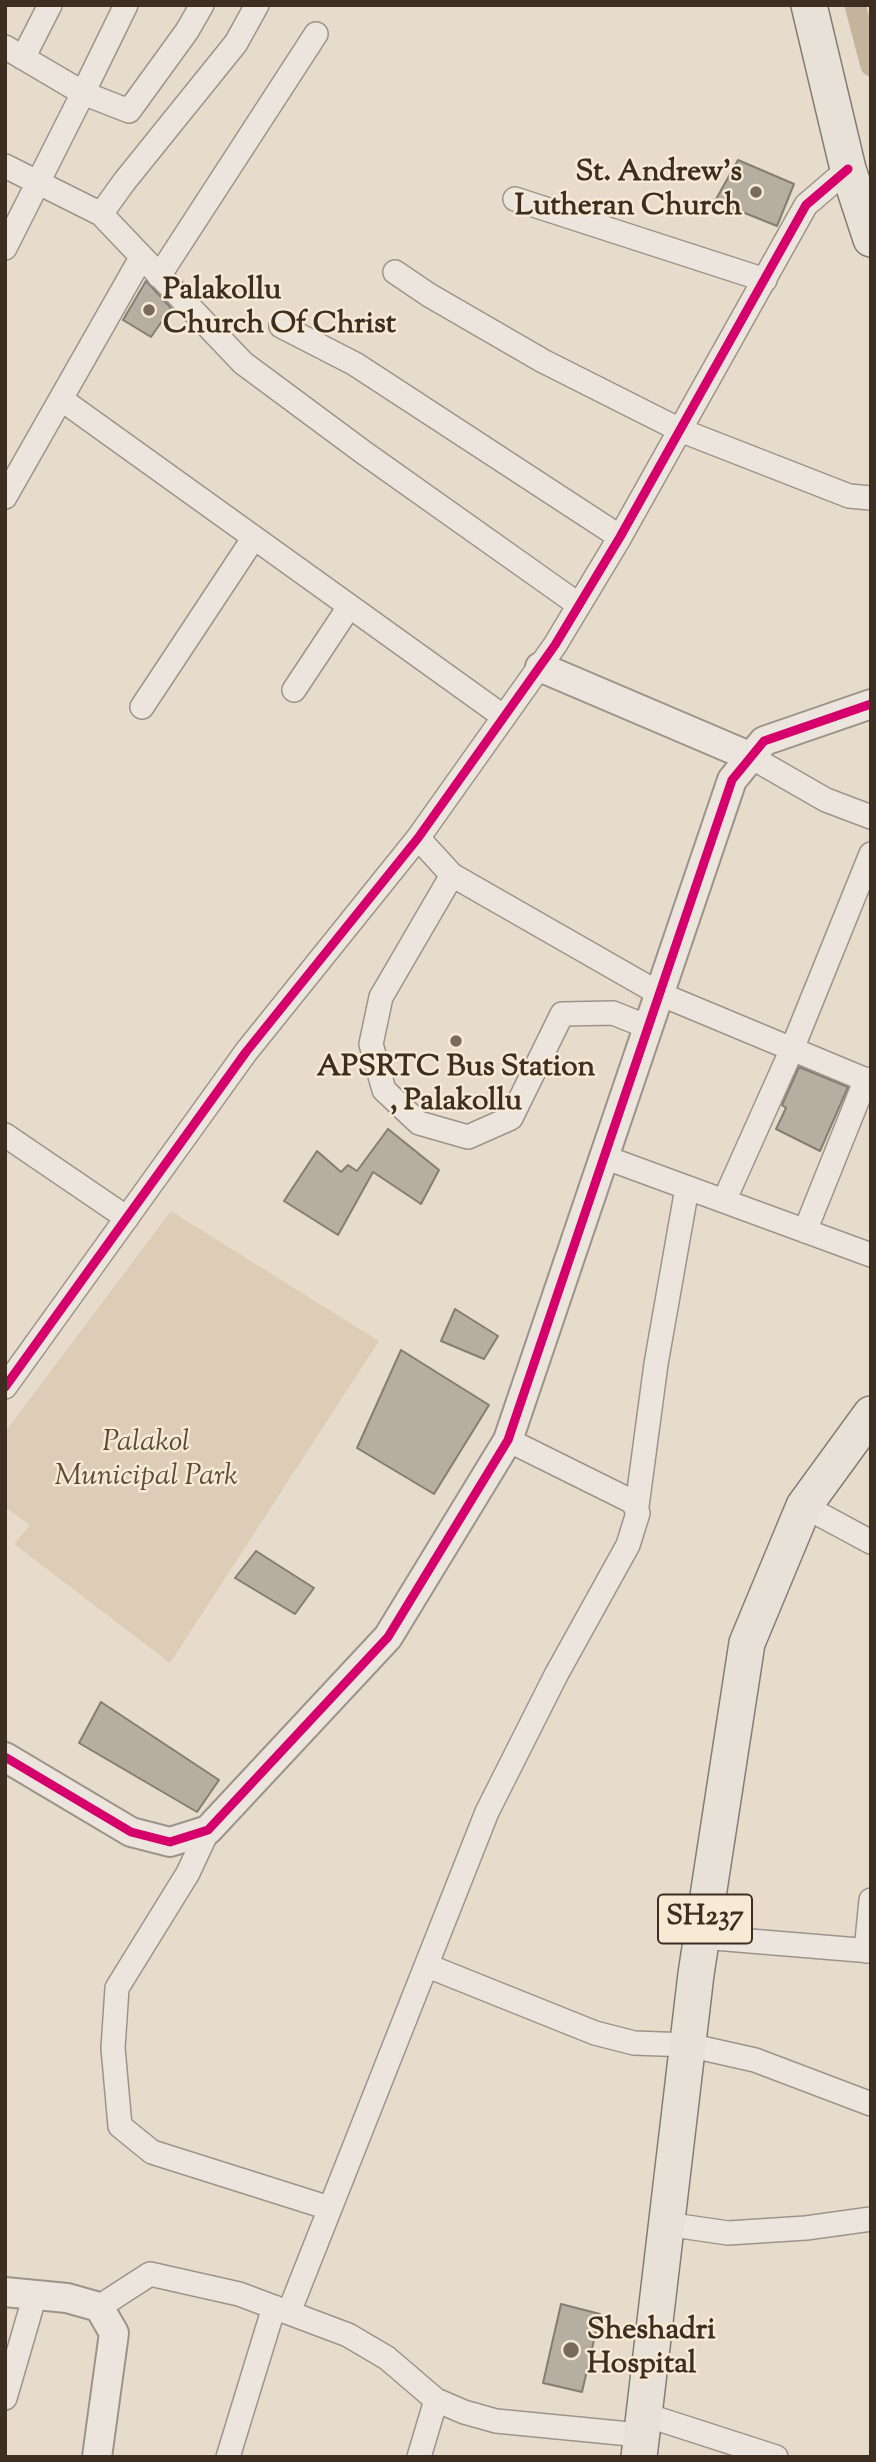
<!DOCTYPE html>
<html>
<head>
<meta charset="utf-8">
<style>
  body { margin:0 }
  #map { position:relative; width:876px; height:2462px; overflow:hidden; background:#e7dccb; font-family:"Sorts Mill Goudy",serif }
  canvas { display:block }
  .frame { position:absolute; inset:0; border:7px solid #3e2d21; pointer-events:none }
</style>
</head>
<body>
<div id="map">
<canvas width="876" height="2462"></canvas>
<div class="frame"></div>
</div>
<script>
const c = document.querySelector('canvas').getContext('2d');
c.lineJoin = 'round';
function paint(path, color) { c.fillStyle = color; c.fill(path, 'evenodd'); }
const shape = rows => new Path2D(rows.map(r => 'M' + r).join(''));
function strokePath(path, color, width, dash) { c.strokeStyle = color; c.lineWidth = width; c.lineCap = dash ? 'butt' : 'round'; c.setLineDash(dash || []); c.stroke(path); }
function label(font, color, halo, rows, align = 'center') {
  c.font = font + ' "Sorts Mill Goudy",serif'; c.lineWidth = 5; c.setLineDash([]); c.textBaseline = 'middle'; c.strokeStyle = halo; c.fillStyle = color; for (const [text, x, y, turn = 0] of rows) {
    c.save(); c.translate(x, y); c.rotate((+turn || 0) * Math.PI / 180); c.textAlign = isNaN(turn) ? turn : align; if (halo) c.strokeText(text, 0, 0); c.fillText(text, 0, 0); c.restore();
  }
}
paint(shape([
  [171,1211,379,1341,170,1663,14,1544,30,1525,5,1507,5,1432]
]), '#ddcdb6');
strokePath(shape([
  [855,5,871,66]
]), '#c4b39d', 21);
const building = shape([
  [738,160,794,184,777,226,715,201,738,160],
  [146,281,171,308,151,337,123,320,146,281],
  [799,1067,848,1087,820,1151,776,1129,786,1108,782,1105,799,1067],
  [388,1129,439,1170,421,1204,373,1172,338,1235,284,1201,317,1151,341,1172,348,1165,357,1171,388,1129],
  [455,1309,498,1336,484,1359,441,1341,455,1309],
  [401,1350,489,1405,434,1494,357,1448,401,1350],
  [256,1551,314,1588,295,1614,235,1578,256,1551],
  [101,1702,219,1780,197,1812,79,1743,101,1702],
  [561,2304,600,2314,582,2392,543,2383,561,2304]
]);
paint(building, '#b7aea2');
strokePath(building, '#857d72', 2);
const minor = shape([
  [126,5,83,93,129,111,187,31,202,5],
  [5,47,83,93,5,248],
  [23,58,50,5],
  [5,166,101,214,243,363,363,452,579,605],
  [515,199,765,280],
  [101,214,124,182,236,43,257,5],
  [395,272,429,295,543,361,680,430,849,496,871,498],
  [159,276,316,34],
  [281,326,355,364,620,537],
  [61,399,504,717],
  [5,497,141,258],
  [294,690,349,607],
  [142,707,253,539],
  [751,757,826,800,871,817],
  [418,838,452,875,660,994,871,1082],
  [452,875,381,997,371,1044,384,1090,419,1123,468,1137,511,1118,562,1014,613,1013,648,1027],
  [5,1135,127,1218],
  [604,1157,871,1255],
  [724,1201,792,1049,871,854],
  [805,1231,866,1079],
  [5,1387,246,1052,418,838,555,645,620,537,806,205,848,169],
  [637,1506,656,1364,687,1188],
  [804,1506,871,1542],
  [208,1830,188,1873,117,1988,113,2048,120,2126,152,2152,329,2208],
  [702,1937,871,1951],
  [866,1951,871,1900],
  [428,1966,595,2033,634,2043,688,2045,755,2060,871,2104],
  [666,2224,728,2233,806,2228,871,2219],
  [99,2307,150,2274,239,2294,348,2335,387,2358,436,2400,464,2412,496,2421,640,2435],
  [289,2312,487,1812,556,1675,628,1545,638,1513,633,1502,508,1440],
  [5,2398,35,2295],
  [643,2414,776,2457],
  [228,2457,274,2307],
  [419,2457,436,2400]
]);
const tertiary = shape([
  [540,667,751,757],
  [5,1757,131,1832,170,1842,208,1830,388,1637,508,1440,732,780,764,741,871,704],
  [5,2292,67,2298,99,2307,114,2333,97,2457]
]);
const primary = shape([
  [809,5,848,169,871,239],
  [639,2457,696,1974,747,1643,804,1506,871,1414]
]);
strokePath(minor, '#9d9489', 26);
strokePath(tertiary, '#9d9489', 32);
strokePath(primary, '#857d72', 38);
strokePath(minor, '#ebe5dd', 23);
strokePath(tertiary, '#ebe5dd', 28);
strokePath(primary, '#e8e1d7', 35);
strokePath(shape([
  [5,1387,246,1052,418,838,555,645,620,537,806,205,848,169],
  [5,1757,131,1832,170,1842,208,1830,388,1637,508,1440,732,780,764,741,871,704]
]), '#d6006c', 9);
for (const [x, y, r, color] of [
  [756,192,7,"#796a5c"],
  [149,310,7,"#796a5c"],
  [456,1041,7,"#796a5c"],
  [571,2350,9,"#796a5c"]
]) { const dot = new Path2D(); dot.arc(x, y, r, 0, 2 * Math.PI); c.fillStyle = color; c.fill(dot); strokePath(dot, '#f7ead5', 2.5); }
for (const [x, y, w] of [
  [705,1919,94]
]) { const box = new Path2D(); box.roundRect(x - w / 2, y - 24.5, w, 49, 5); c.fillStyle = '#f7ead5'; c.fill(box); strokePath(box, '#3e2d21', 2); }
label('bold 28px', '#3e2d21', null, [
  ["SH237",705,1919]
]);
label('bold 30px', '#3e2d21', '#f7ead5', [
  ["St. Andrew's",742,175,"right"],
  ["Lutheran Church",742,209,"right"],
  ["Palakollu",163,293],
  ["Church Of Christ",163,327],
  ["APSRTC Bus Station",456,1070,"center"],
  [", Palakollu",456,1104,"center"],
  ["Sheshadri",587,2333],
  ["Hospital",587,2367]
], 'left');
label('italic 30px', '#5c4a3b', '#f7ead5', [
  ["Palakol",146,1445],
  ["Municipal Park",146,1479]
]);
</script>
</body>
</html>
